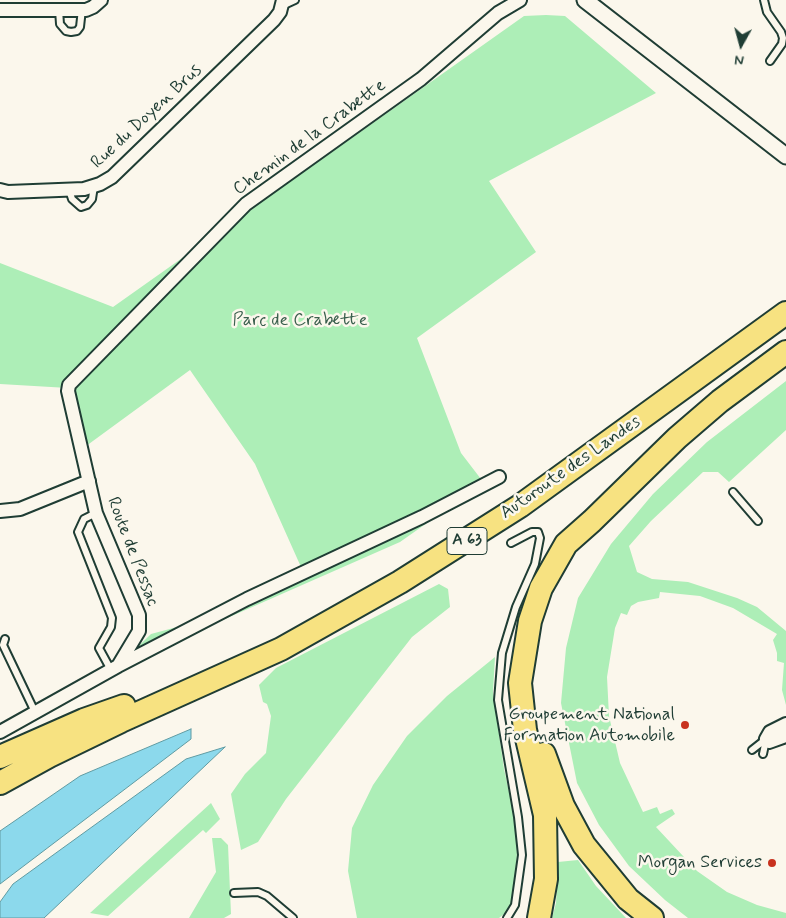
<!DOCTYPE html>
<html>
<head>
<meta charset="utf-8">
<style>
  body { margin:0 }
  #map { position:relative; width:786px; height:918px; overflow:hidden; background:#fbf7ec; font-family:Mynerve,sans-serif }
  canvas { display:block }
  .north { position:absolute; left:716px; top:20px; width:50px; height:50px; -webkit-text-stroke:4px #fbf7ec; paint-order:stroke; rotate:187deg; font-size:14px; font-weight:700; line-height:20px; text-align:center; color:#1f3d34 }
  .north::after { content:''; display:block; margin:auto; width:18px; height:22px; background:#1f3d34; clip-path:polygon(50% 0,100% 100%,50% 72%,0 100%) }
</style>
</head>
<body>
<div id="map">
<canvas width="786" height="918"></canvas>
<div class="north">N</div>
</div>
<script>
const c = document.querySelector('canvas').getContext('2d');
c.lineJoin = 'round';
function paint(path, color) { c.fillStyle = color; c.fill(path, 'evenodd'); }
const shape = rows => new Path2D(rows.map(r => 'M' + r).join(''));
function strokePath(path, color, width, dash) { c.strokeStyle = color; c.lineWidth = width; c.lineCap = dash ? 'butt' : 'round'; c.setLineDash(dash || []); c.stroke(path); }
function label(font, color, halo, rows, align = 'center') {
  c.font = font + ' Mynerve,sans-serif'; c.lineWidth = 5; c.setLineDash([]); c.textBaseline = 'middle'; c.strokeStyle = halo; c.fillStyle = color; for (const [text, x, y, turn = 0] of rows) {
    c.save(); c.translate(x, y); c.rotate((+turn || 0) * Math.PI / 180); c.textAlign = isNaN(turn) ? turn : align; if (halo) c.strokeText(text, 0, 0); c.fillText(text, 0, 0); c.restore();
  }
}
paint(shape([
  [546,15,565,16,656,93,489,181,536,252,417,338,461,453,484,483,400,542,118,666,151,634,177,627,301,567,255,464,190,370,82,449,68,388,0,384,0,263,113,307,524,16],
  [786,381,786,430,729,482,718,472,703,472,651,521,629,546,637,572,652,579,688,582,737,598,757,607,786,631,786,705,782,690,784,663,777,661,777,653,773,640,777,634,733,608,700,596,660,592,659,598,638,602,631,606,627,615,621,613,615,628,607,677,609,716,620,763,643,812,657,807,660,814,672,809,675,814,656,827,697,871,727,892,757,905,786,913,786,918,688,918,665,900,629,866,599,825,577,783,561,703,566,648,578,598,611,544,653,494,707,442],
  [439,584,448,589,450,607,412,637,286,799,258,842,241,850,231,794,245,774,266,753,271,716,267,704,263,702,259,685,276,668],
  [495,657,493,692,504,769,515,819,517,853,514,889,510,909,499,918,357,918,348,871,352,828,373,785,407,736,447,696],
  [211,803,220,819,206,833,203,830,108,916,90,913],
  [212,838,221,838,228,845,231,914,224,918,189,918,216,872],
  [578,860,596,886,626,918,552,918,556,903,558,862]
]), '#adeeb7');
const water = shape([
  [191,729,191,739,0,884,0,831,80,776,191,729],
  [225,747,44,918,0,918,0,902,13,884,186,759,225,747]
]);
paint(water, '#8cd9ec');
strokePath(water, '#609ba2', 1);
const service = shape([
  [764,0,767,12,781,32,783,38,782,44,770,61],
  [282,6,295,0],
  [59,10,60,24,66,31,71,32,77,31,80,27,82,9],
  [69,190,72,199,81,207,87,205,92,199,94,186],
  [733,492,758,521],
  [96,513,84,519,78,532,112,618,111,627,99,648,111,670],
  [5,639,3,645,35,712],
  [752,750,766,739],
  [763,754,766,740],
  [234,893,258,892,267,896,293,918],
  [507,918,515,905,522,855,518,817,498,700,502,653,516,607,535,564,540,538,538,532,532,532,511,543]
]);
const minor = shape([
  [0,10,86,10,93,7,101,0],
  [0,190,8,192,84,189,100,184,112,177,274,20,280,12,283,0],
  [0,511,20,509,89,481],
  [118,666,139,631,139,615,96,513,68,391,69,385,246,204,421,79,498,13,520,0],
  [786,724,770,732,766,739,769,742,786,736],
  [0,732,118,666,247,599,422,517,499,477]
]);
const tertiary = shape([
  [585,0,786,156]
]);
const motorway = shape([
  [544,754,563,806,584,845,628,899,652,918],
  [0,757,84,720,124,706],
  [0,783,49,756,121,721,281,649,400,582,520,506,786,313],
  [539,918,546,879,545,815,525,730,520,683,530,621,541,588,566,544,592,521,677,438,720,401,786,352]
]);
strokePath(service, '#1f3d34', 10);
strokePath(minor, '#1f3d34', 16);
strokePath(tertiary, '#1f3d34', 19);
strokePath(motorway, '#1f3d34', 26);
strokePath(service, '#fbf7ec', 6);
strokePath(minor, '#fbf7ec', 12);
strokePath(tertiary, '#fbf7ec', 15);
strokePath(motorway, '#f7e281', 22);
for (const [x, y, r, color] of [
  [685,725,5,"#c8321e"],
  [772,863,5,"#c8321e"]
]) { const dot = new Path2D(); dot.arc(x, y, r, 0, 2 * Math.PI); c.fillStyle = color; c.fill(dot); strokePath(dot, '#fbf7ec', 2); }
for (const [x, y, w] of [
  [467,541,40]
]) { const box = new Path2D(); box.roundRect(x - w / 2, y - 13.5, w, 27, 4); c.fillStyle = '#fbf7ec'; c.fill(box); strokePath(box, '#1f3d34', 1); }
label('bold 16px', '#1f3d34', null, [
  ["A 63",467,541]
]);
label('18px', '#1f3d34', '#fbf7ec', [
  ["Rue du Doyen Brus",147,117,-43],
  ["Chemin de la Crabette",310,138,-36],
  ["Autoroute des Landes",571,468,-35],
  ["Route de Pessac",132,552,69]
]);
label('18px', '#3b604e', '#fbf7ec', [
  ["Parc de Crabette",300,321]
]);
label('18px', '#1f3d34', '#fbf7ec', [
  ["Groupement National",675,715],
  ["Formation Automobile",675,736],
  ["Morgan Services",762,863]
], 'right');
</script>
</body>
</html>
